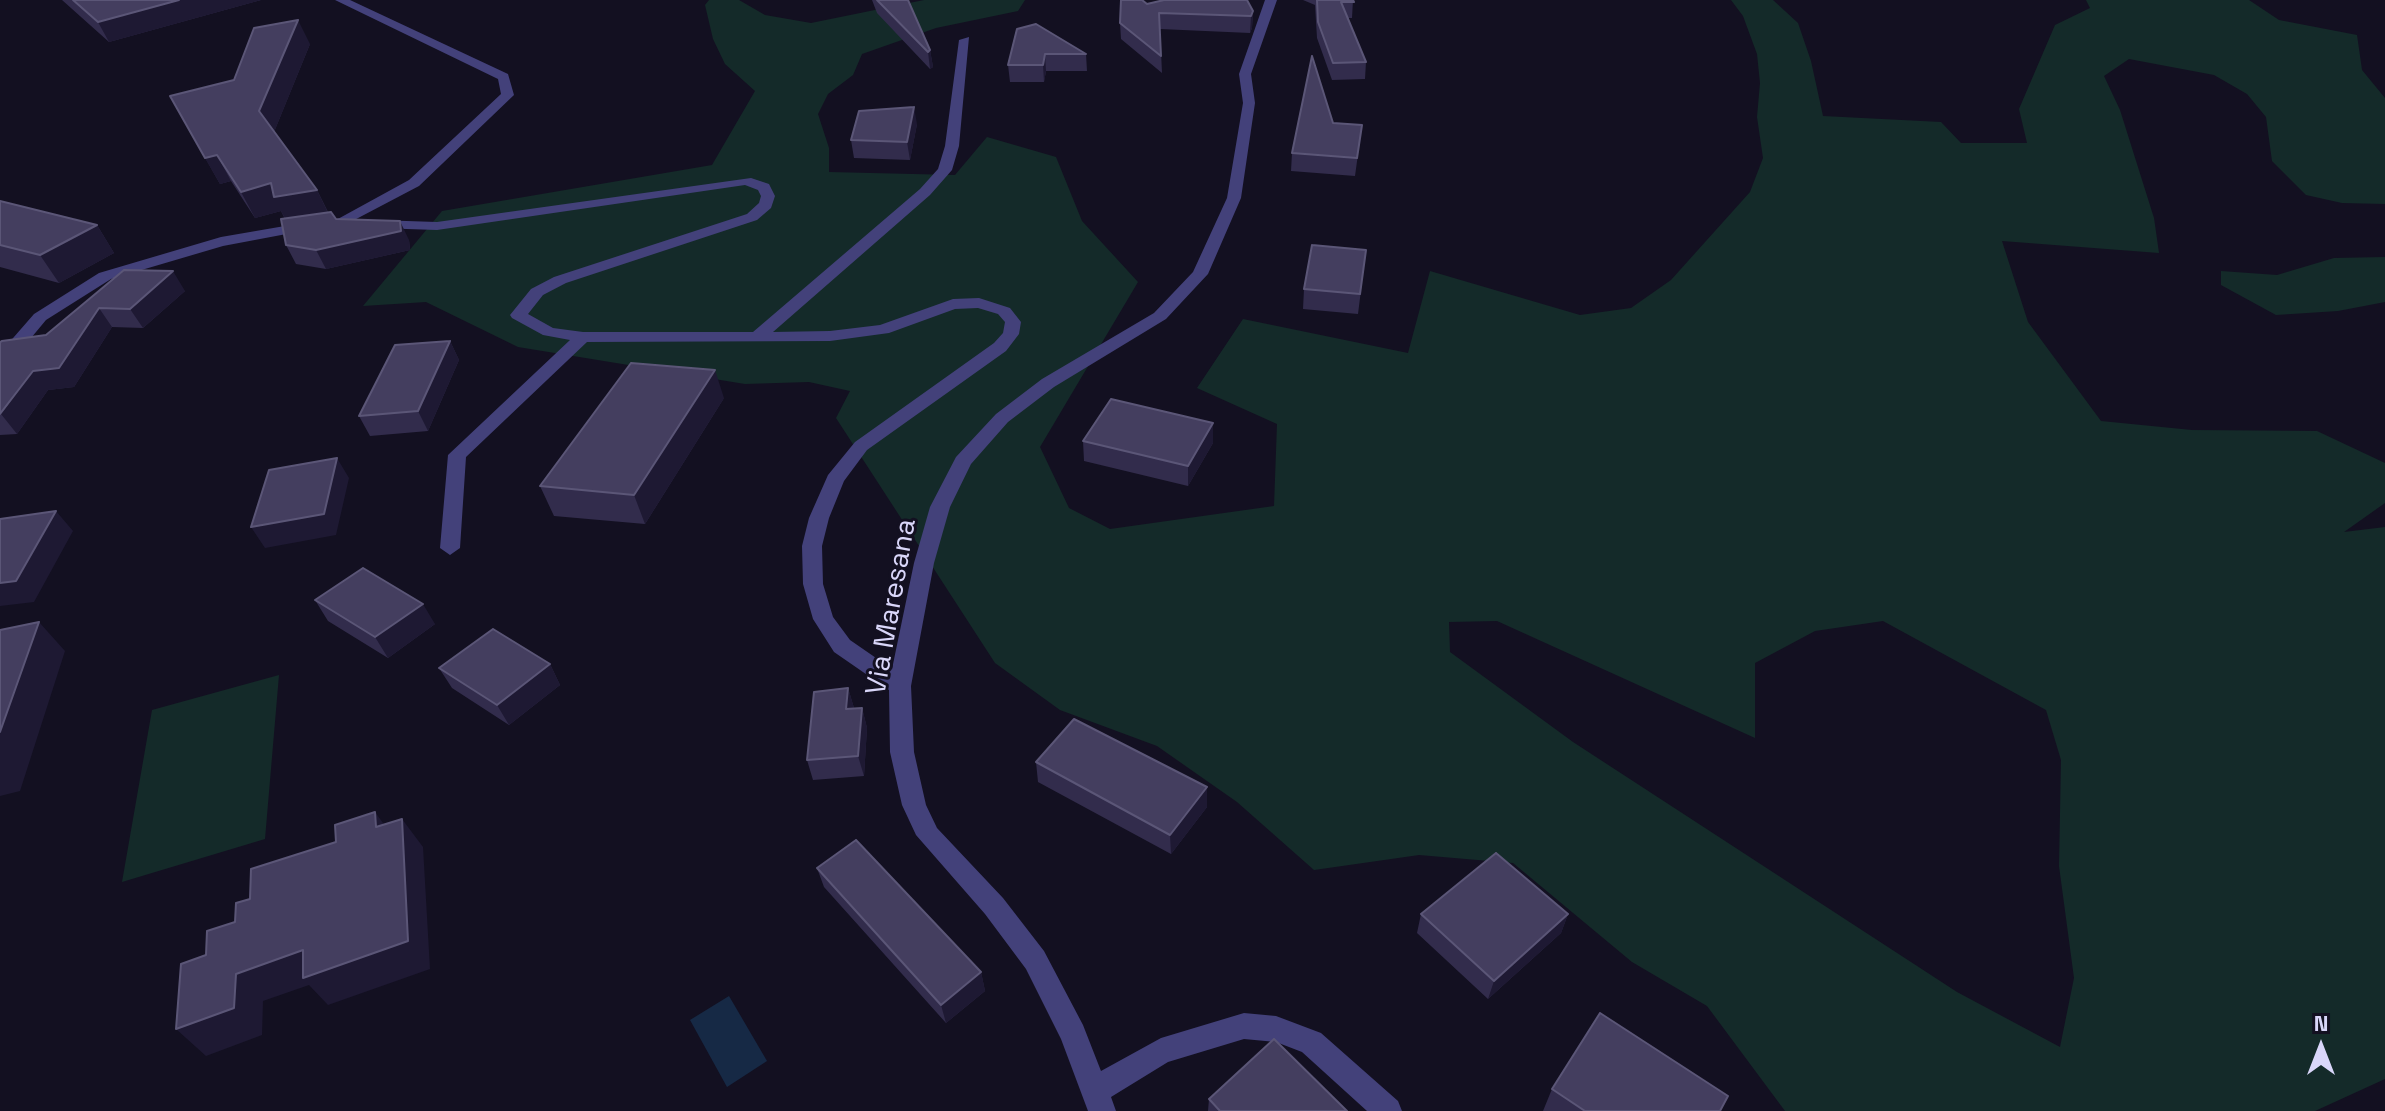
<!DOCTYPE html>
<html>
<head>
<meta charset="utf-8">
<style>
  body { margin:0 }
  #map { position:relative; width:2385px; height:1111px; overflow:hidden; background:#131021; font-family:"Space Grotesk",sans-serif }
  canvas { display:block }
  .north { position:absolute; left:2281px; top:1007px; width:80px; height:80px; -webkit-text-stroke:6px #131021; paint-order:stroke; rotate:0deg; font-size:22px; font-weight:700; line-height:32px; text-align:center; color:#d9d6f9 }
  .north::after { content:''; display:block; margin:auto; width:28px; height:36px; background:#d9d6f9; clip-path:polygon(50% 0,100% 100%,50% 72%,0 100%) }
</style>
</head>
<body>
<div id="map">
<canvas width="2385" height="1111"></canvas>
<div class="north">N</div>
</div>
<script>
const c = document.querySelector('canvas').getContext('2d');
c.lineJoin = 'round';
function paint(path, color) { c.fillStyle = color; c.fill(path, 'evenodd'); }
const shape = rows => new Path2D(rows.map(r => 'M' + r).join(''));
function strokePath(path, color, width, dash) { c.strokeStyle = color; c.lineWidth = width; c.lineCap = dash ? 'butt' : 'round'; c.setLineDash(dash || []); c.stroke(path); }
function label(font, color, halo, rows, align = 'center') {
  c.font = font + ' "Space Grotesk",sans-serif'; c.lineWidth = 6; c.setLineDash([]); c.textBaseline = 'middle'; c.strokeStyle = halo; c.fillStyle = color; for (const [text, x, y, turn = 0] of rows) {
    c.save(); c.translate(x, y); c.rotate((+turn || 0) * Math.PI / 180); c.textAlign = isNaN(turn) ? turn : align; if (halo) c.strokeText(text, 0, 0); c.fillText(text, 0, 0); c.restore();
  }
}
paint(shape([
  [709,0,739,0,765,15,811,23,924,0,1025,0,1018,11,936,28,862,54,853,75,828,94,818,114,829,148,829,172,955,175,987,137,1056,157,1082,221,1138,282,1040,447,1069,508,1110,529,1274,506,1277,424,1197,388,1243,319,1408,353,1430,271,1580,315,1631,308,1671,280,1750,192,1763,158,1757,117,1760,83,1757,54,1743,16,1731,0,1773,0,1798,23,1811,61,1823,116,1941,122,1961,143,2027,143,2019,109,2055,25,2090,8,2086,0,2249,0,2279,20,2357,35,2362,70,2385,98,2385,204,2342,203,2306,195,2272,161,2266,117,2247,94,2214,75,2129,59,2104,76,2120,110,2154,218,2159,253,2002,241,2028,322,2101,421,2192,430,2317,431,2385,463,2385,503,2344,532,2385,527,2385,1079,2315,1111,1785,1111,1707,1006,1632,962,1513,863,1419,855,1314,870,1237,802,1157,746,1060,710,995,663,836,418,850,391,809,382,745,384,518,347,426,302,363,306,442,211,712,165,755,91,725,64,713,39,705,5],
  [1497,621,1755,738,1755,663,1815,631,1883,621,2046,710,2061,760,2059,866,2074,978,2060,1047,1957,992,1573,742,1450,652,1449,622],
  [2385,257,2385,302,2338,311,2276,315,2221,285,2221,271,2277,275,2334,258],
  [279,675,265,839,122,882,152,710]
]), '#142a29');
paint(shape([
  [729,996,767,1061,727,1087,690,1020]
]), '#162945');
paint(shape([
  [335,0,350,0,508,74,514,95,419,186,341,227,336,226,336,220,409,180,501,94,498,79,335,0],
  [1265,0,1277,0,1251,74,1255,103,1241,198,1208,274,1166,319,1054,387,1008,422,971,464,950,507,934,563,911,686,914,752,926,805,937,828,1003,898,1044,951,1083,1025,1101,1071,1161,1038,1244,1013,1276,1016,1321,1033,1398,1101,1402,1111,1367,1111,1302,1052,1276,1042,1244,1039,1168,1062,1111,1097,1116,1111,1088,1111,1061,1039,1026,969,985,914,916,835,902,805,890,752,889,690,834,652,813,619,803,584,802,546,809,518,828,475,855,442,994,343,1003,333,1005,322,998,314,978,308,955,309,889,333,830,341,587,342,466,457,460,548,450,555,440,548,448,455,570,340,543,335,512,318,510,315,531,289,554,277,747,214,759,203,761,196,758,190,745,185,437,230,376,228,369,224,376,220,437,222,751,178,769,184,775,196,771,208,757,220,566,283,543,295,528,314,553,328,583,332,753,332,920,189,938,169,945,146,959,40,969,37,959,146,952,170,930,195,773,332,830,331,880,325,953,299,979,298,1010,308,1021,322,1019,334,1006,351,867,450,844,481,829,518,822,546,823,584,833,617,850,640,892,669,914,563,930,507,956,457,996,414,1042,379,1154,313,1193,272,1227,198,1243,103,1239,74,1265,0],
  [308,222,313,223,313,229,223,246,111,279,46,320,6,368,0,369,0,353,34,314,99,273,221,237,308,222]
]), '#43417a');
paint(shape([
  [62,0,261,0,109,42],
  [872,0,908,0,930,50,933,67,930,69,877,13],
  [1303,0,1353,0,1352,18,1348,18,1366,62,1365,79,1332,80,1317,38,1315,5],
  [1147,4,1253,11,1252,28,1250,33,1160,29,1162,73,1121,39,1120,23],
  [1017,29,1086,54,1087,71,1046,71,1044,82,1010,82,1008,65],
  [310,44,274,132,317,190,328,212,336,219,409,240,410,250,326,269,296,264,286,245,285,219,281,211,255,218,231,181,220,184,170,96,234,80],
  [1333,123,1362,125,1355,176,1291,171,1292,153],
  [917,124,910,160,854,158,851,140],
  [0,201,97,225,114,253,59,283,0,267],
  [1366,250,1358,314,1303,309,1304,289],
  [124,270,185,291,143,328,112,327,74,387,48,390,17,434,0,435,0,342,46,335],
  [450,341,459,360,428,431,370,436,359,416],
  [724,398,645,524,554,516,540,486],
  [1213,423,1213,443,1188,486,1084,461,1083,441],
  [315,600,435,624,388,658,328,621],
  [550,664,560,685,509,725,452,688,439,668],
  [848,688,854,708,862,708,867,728,864,776,813,780,807,760],
  [1036,762,1207,807,1171,854,1038,782],
  [817,868,981,972,985,991,946,1023,824,887],
  [1421,914,1568,914,1561,933,1488,999,1417,933],
  [1552,1089,1720,1111,1543,1111],
  [1209,1099,1347,1111,1208,1111]
]), '#322c4c');
paint(shape([
  [179,0,261,0,109,42,98,22],
  [1253,11,1252,28,1250,33,1251,16],
  [298,20,310,44,272,137,259,111],
  [930,50,933,67,930,69,928,52],
  [1045,54,1046,71,1044,82,1043,65],
  [914,107,917,124,910,160,907,142],
  [217,155,231,181,220,184,205,158],
  [271,183,317,190,330,217,288,224,281,211,255,218,241,192],
  [400,221,409,240,410,250,326,269,316,250],
  [97,225,114,253,59,283,40,255],
  [173,271,185,291,143,328,130,309],
  [99,308,112,327,74,387,48,390,17,434,1,414,33,371],
  [450,341,459,360,428,431,418,411],
  [715,370,724,398,645,524,634,495],
  [1213,423,1213,443,1188,486,1188,466],
  [337,458,349,478,336,535,265,548,251,527],
  [56,511,73,531,34,602,0,606,0,583],
  [423,604,435,624,388,658,375,637],
  [39,622,65,651,20,791,0,796,0,732],
  [550,664,560,685,509,725,497,705],
  [848,688,854,708,846,709],
  [862,708,867,728,864,776,858,756],
  [1207,787,1207,807,1171,854,1170,835],
  [375,812,396,841,376,827],
  [402,819,423,847,430,969,328,1005,309,985,263,1001,262,1035,206,1056,176,1029],
  [1568,914,1561,933,1488,999,1494,981],
  [981,972,985,991,946,1023,941,1005]
]), '#1e1933');
const building = shape([
  [73,0,179,0,98,22,73,0],
  [877,0,908,0,930,50,928,52,877,0],
  [1121,0,1142,0,1147,4,1164,0,1247,0,1253,11,1251,16,1159,13,1161,56,1120,23,1121,0],
  [1317,0,1353,0,1354,2,1341,2,1366,62,1333,63,1318,22,1317,0],
  [298,20,259,111,317,190,274,197,271,183,241,192,217,155,205,158,170,96,234,80,254,28,298,20],
  [1036,24,1086,54,1045,54,1043,65,1008,65,1017,29,1036,24],
  [1312,56,1333,123,1362,125,1357,158,1292,153,1312,56],
  [914,107,907,142,851,140,859,111,914,107],
  [0,201,97,225,40,255,0,245,0,201],
  [331,212,336,219,400,221,401,231,316,250,286,245,281,219,331,212],
  [1312,245,1366,250,1360,294,1304,289,1312,245],
  [124,270,173,271,130,309,99,308,59,368,33,371,0,414,0,342,2,341,46,335,124,270],
  [450,341,418,411,359,416,395,345,450,341],
  [631,363,715,370,634,495,540,486,631,363],
  [1111,399,1213,423,1188,466,1083,441,1111,399],
  [337,458,324,514,251,527,269,470,337,458],
  [56,511,16,581,0,583,0,519,56,511],
  [363,568,423,604,375,637,315,600,363,568],
  [39,622,0,732,0,630,39,622],
  [493,629,550,664,497,705,439,668,493,629],
  [848,688,846,709,862,708,858,756,807,760,814,692,848,688],
  [1074,719,1207,787,1170,835,1036,762,1074,719],
  [375,812,376,827,402,819,408,941,303,978,303,950,236,974,234,1008,176,1029,181,964,206,955,207,931,235,922,236,903,250,899,251,869,336,842,335,825,375,812],
  [856,840,981,972,941,1005,817,868,856,840],
  [1496,853,1568,914,1494,981,1421,914,1496,853],
  [1600,1013,1728,1096,1720,1111,1585,1111,1552,1089,1600,1013],
  [1274,1039,1347,1111,1220,1111,1209,1099,1274,1039]
]);
paint(building, '#443e5f');
strokePath(building, '#5b5677', 2);
label('28px', '#d9d6f9', '#131021', [
  ["Via Maresana",892,607,-80]
]);
</script>
</body>
</html>
